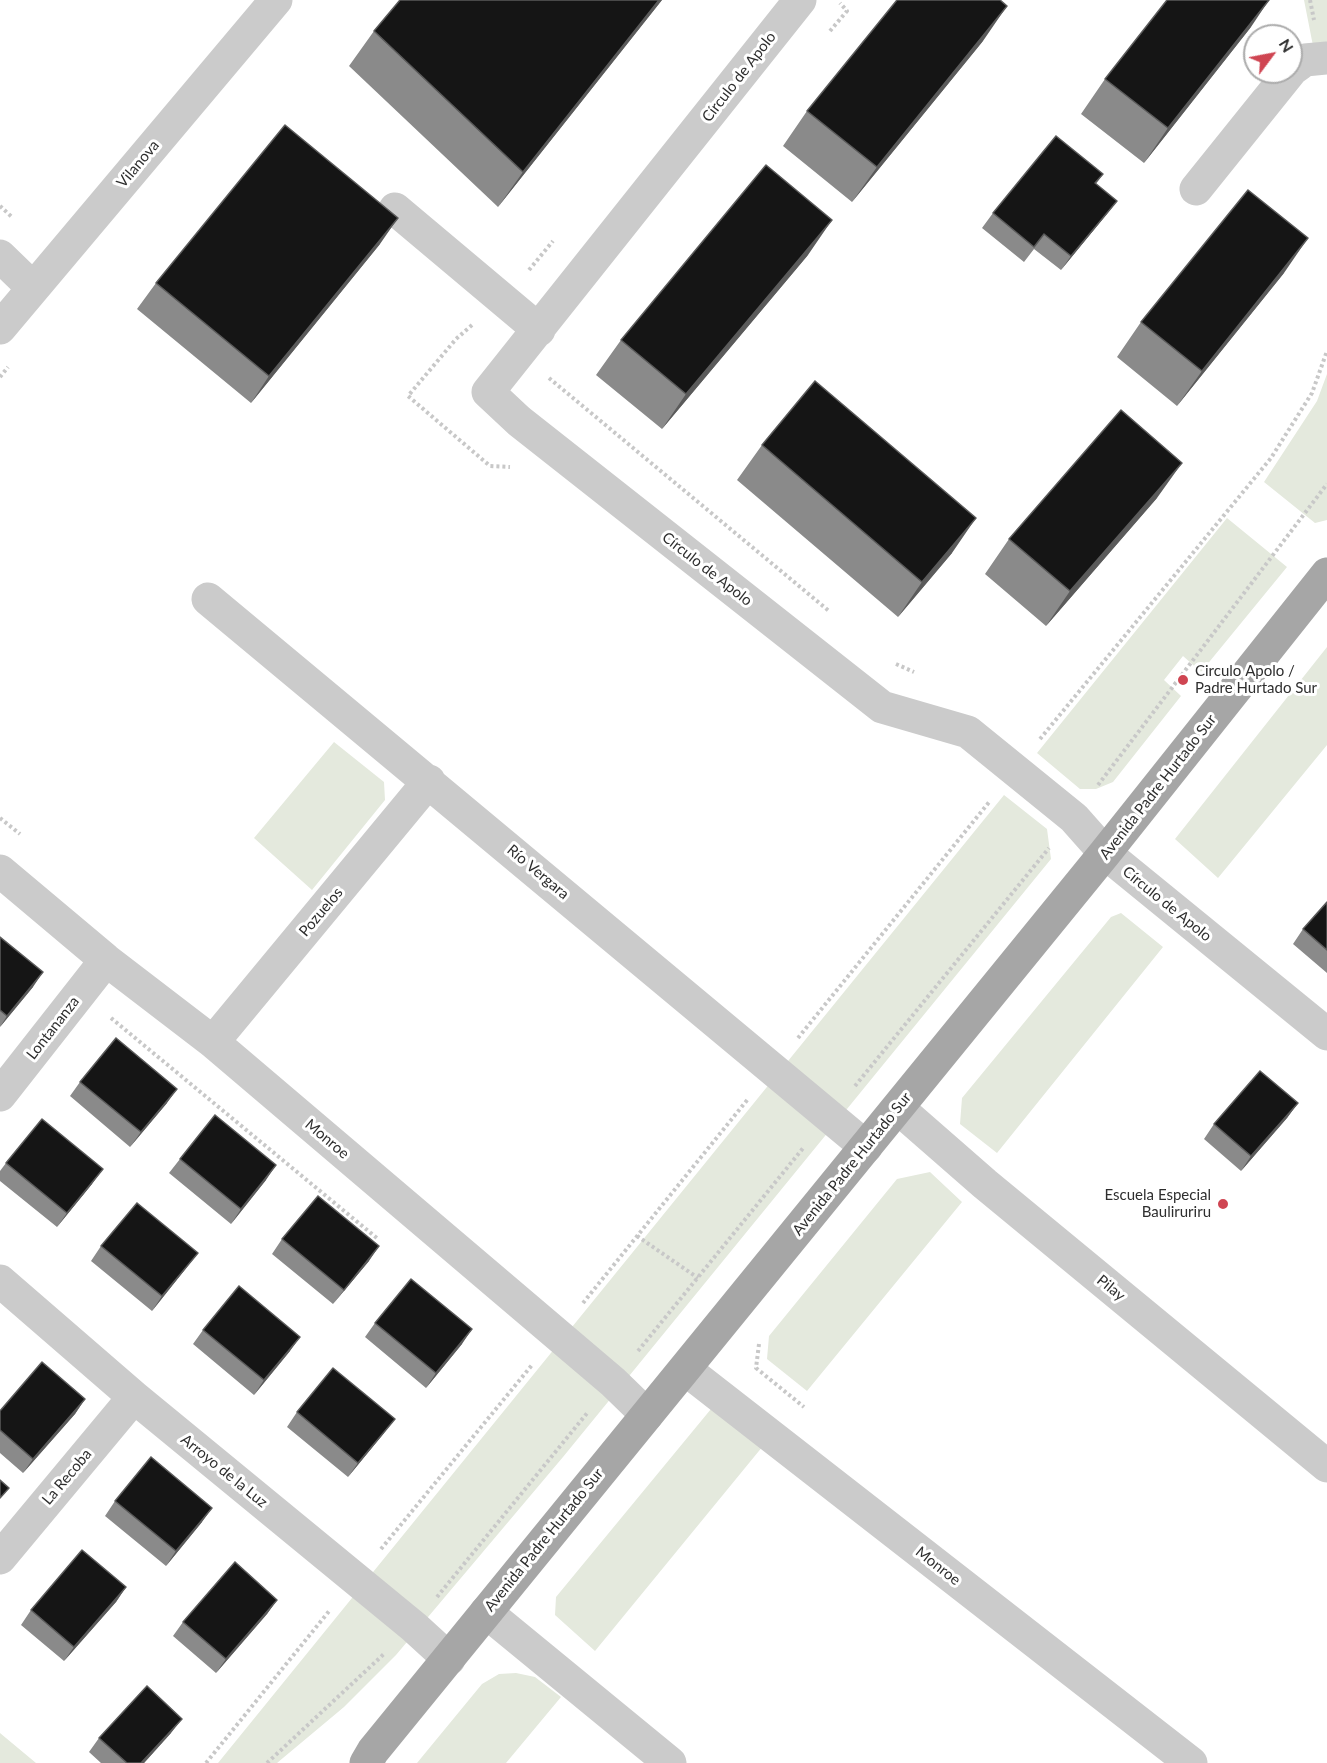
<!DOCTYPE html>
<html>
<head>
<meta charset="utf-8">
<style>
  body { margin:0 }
  #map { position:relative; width:1327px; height:1763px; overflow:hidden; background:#fff; font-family:Lato,sans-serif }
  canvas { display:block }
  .north { position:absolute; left:1243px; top:24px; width:60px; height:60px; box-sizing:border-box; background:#fff; border:2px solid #ababab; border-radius:50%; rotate:58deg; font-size:16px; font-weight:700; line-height:24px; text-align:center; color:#2e2e2e }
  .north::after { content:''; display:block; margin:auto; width:21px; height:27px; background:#cf4552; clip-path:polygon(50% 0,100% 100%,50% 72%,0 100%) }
</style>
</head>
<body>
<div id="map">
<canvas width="1327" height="1763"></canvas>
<div class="north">N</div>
</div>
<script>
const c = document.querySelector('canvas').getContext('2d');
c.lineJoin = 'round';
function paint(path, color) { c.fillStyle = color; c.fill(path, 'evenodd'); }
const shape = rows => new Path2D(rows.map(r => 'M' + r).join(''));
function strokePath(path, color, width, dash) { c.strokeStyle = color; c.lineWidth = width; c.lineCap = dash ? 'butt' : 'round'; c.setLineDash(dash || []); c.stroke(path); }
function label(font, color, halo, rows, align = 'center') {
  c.font = font + ' Lato,sans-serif'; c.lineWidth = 6; c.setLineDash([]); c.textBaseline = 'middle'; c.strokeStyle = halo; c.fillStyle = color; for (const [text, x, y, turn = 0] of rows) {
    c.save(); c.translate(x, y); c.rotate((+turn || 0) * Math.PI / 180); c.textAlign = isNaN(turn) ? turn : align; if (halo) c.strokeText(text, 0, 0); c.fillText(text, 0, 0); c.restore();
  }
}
paint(shape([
  [1304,0,1327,0,1327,55,1315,56],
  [1327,374,1327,520,1315,523,1264,482,1317,401],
  [1227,518,1287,567,1201,672,1183,656,1164,680,1181,696,1113,782,1096,789,1080,789,1037,753],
  [1327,647,1327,745,1218,878,1175,839],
  [334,742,384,782,385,800,312,890,254,838],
  [1004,795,1047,829,1051,859,563,1457,396,1655,344,1707,277,1763,218,1763],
  [1121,913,1163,947,997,1153,960,1124,962,1098,1111,917],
  [930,1172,962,1202,807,1391,767,1359,769,1336,897,1179],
  [711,1409,763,1446,595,1651,555,1615,556,1597],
  [516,1673,535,1677,561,1697,506,1763,417,1763,482,1684,499,1674],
  [0,1733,36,1763,0,1763]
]), '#e4e9dd');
strokePath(shape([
  [1310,0,1314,20],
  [830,31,847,11,840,3],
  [0,206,13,218],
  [529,270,553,241],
  [472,325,456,339,408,396,490,466,510,467],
  [0,377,8,367],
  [549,378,829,611],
  [896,664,914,672],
  [1040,739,1271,458,1312,393,1327,351],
  [1098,785,1327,484],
  [0,818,20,834],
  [111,1018,378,1239],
  [798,1038,990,801],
  [855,1086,1049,848],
  [637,1236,698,1278],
  [583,1303,748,1099],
  [759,1344,756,1368,804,1407],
  [638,1351,804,1147],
  [381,1549,532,1365],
  [437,1597,588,1412],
  [206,1763,330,1610],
  [267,1763,385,1653]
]), '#c8c8c8', 4, [3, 3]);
strokePath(shape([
  [800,0,488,392,519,421,882,707,968,732,1074,818,1105,853,1327,1034],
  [1291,70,1305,60,1327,58],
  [1196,189,1290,72],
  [395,209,539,330],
  [0,256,33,288],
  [0,328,276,0],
  [208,599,866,1147],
  [0,871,106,960,213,1042,613,1382,647,1415],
  [213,1042,429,781],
  [0,1095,106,960],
  [898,1108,985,1184,1327,1466],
  [0,1281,134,1397,414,1627,449,1659],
  [685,1369,1191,1763],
  [0,1558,134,1397],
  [486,1612,670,1763]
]), '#cbcbcb', 33);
strokePath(shape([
  [366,1763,373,1751,1105,853,1327,574]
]), '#a6a6a6', 33);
paint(shape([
  [400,0,662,0,498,207,349,66,374,31],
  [1251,27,1144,163,1081,114,1105,79],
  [983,41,852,202,783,146,807,111],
  [1103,174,1096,184,1117,201,1106,215,1061,270,1034,249,1024,262,982,228,993,213],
  [380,244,251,403,137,309,156,283],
  [808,255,662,429,596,375,621,340],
  [1284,273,1177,406,1117,357,1141,322],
  [762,445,952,553,898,617,737,480],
  [1157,498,1046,626,985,574,1009,539],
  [1327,902,1327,973,1293,944,1303,929],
  [0,937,33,987,0,1027],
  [80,1082,167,1103,130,1147,70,1096],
  [1298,1103,1287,1118,1241,1171,1204,1139,1214,1124],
  [180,1159,266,1180,231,1224,169,1173],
  [6,1163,92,1184,57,1227,0,1181,0,1171],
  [282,1239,369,1261,333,1304,272,1254],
  [101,1246,187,1267,152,1311,91,1261],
  [375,1323,462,1344,426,1388,365,1337],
  [203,1330,290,1351,254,1395,193,1344],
  [85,1399,75,1414,23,1473,0,1453,0,1411],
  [297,1412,384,1433,348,1477,287,1427],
  [115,1501,202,1522,166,1566,105,1516],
  [126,1587,116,1602,64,1661,21,1625,31,1610],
  [277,1600,267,1614,216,1673,173,1636,183,1622],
  [171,1733,144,1763,101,1763,89,1752,99,1738]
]), '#8a8a8a');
paint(shape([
  [659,0,662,0,498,207,523,172],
  [1269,0,1251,27,1144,163,1168,128],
  [1007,6,983,41,852,202,877,167],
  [1117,201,1106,215,1061,270,1071,256],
  [398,218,380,244,251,403,269,376],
  [832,220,808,255,662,429,686,394],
  [1308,238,1284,273,1177,406,1202,371],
  [1182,463,1157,498,1046,626,1070,591],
  [976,518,952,553,898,617,922,582],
  [43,972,33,987,0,1027,7,1016],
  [177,1089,167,1103,130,1147,141,1132],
  [1298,1103,1287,1118,1241,1171,1251,1156],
  [276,1165,266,1180,231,1224,241,1209],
  [103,1169,92,1184,57,1227,67,1213],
  [379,1246,369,1261,333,1304,344,1290],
  [198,1253,187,1267,152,1311,162,1296],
  [472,1329,462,1344,426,1388,436,1373],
  [300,1337,290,1351,254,1395,264,1380],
  [85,1399,75,1414,23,1473,33,1459],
  [395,1419,384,1433,348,1477,358,1463],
  [212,1508,202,1522,166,1566,176,1551],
  [126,1587,116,1602,64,1661,74,1647],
  [277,1600,267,1614,216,1673,226,1659],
  [182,1719,171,1733,144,1763,141,1763]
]), '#5b5b5b');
const building = shape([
  [400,0,659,0,523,172,374,31,400,0],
  [897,0,1000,0,1007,6,877,167,807,111,897,0],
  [1167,0,1269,0,1168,128,1105,79,1167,0],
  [285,125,398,218,269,376,156,283,285,125],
  [1056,136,1103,174,1095,183,1117,201,1071,256,1044,234,1034,247,993,213,1056,136],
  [766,165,832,220,686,394,621,340,766,165],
  [1248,190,1308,238,1202,371,1141,322,1248,190],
  [815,381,976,518,922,582,762,445,815,381],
  [1121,410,1182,463,1070,591,1009,539,1121,410],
  [1327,902,1327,950,1303,929,1327,902],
  [0,937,43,972,7,1016,0,1010,0,937],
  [116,1038,177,1089,141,1132,80,1082,116,1038],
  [1260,1071,1298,1103,1251,1156,1214,1124,1260,1071],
  [215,1115,276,1165,241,1209,180,1159,215,1115],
  [42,1119,103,1169,67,1213,6,1163,42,1119],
  [318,1196,379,1246,344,1290,282,1239,318,1196],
  [137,1203,198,1253,162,1296,101,1246,137,1203],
  [411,1279,472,1329,436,1373,375,1323,411,1279],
  [239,1286,300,1337,264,1380,203,1330,239,1286],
  [42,1362,85,1399,33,1459,0,1430,0,1411,42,1362],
  [333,1368,395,1419,358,1463,297,1412,333,1368],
  [151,1457,212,1508,176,1551,115,1501,151,1457],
  [0,1480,9,1488,0,1498,0,1480],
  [82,1550,126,1587,74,1647,31,1610,82,1550],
  [235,1562,277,1600,226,1659,183,1622,235,1562],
  [147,1686,182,1719,141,1763,127,1763,99,1738,147,1686]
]);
paint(building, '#151515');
strokePath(building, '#5b5b5b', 1.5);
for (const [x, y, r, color] of [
  [1183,680,6,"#cf4552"],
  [1223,1204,6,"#cf4552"]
]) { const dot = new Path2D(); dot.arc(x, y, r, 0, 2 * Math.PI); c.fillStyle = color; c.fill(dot); strokePath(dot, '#fff', 2); }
label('15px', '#2e2e2e', '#fff', [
  ["Círculo de Apolo",739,77,-52],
  ["Vilanova",138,164,-50],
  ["Círculo de Apolo",707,569,38],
  ["Avenida Padre Hurtado Sur",1158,787,-52],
  ["Río Vergara",538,872,40],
  ["Círculo de Apolo",1167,904,39],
  ["Pozuelos",321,912,-50],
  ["Lontananza",53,1028,-52],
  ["Monroe",327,1139,40],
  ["Avenida Padre Hurtado Sur",852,1164,-51],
  ["Pilay",1111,1288,39],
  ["Arroyo de la Luz",224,1471,39],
  ["La Recoba",67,1477,-50],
  ["Avenida Padre Hurtado Sur",544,1540,-51],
  ["Monroe",938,1566,38]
]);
label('15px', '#2e2e2e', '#fff', [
  ["Circulo Apolo /",1195,671],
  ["Padre Hurtado Sur",1195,688],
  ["Escuela Especial",1211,1195,"right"],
  ["Bauliruriru",1211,1212,"right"]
], 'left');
</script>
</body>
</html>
